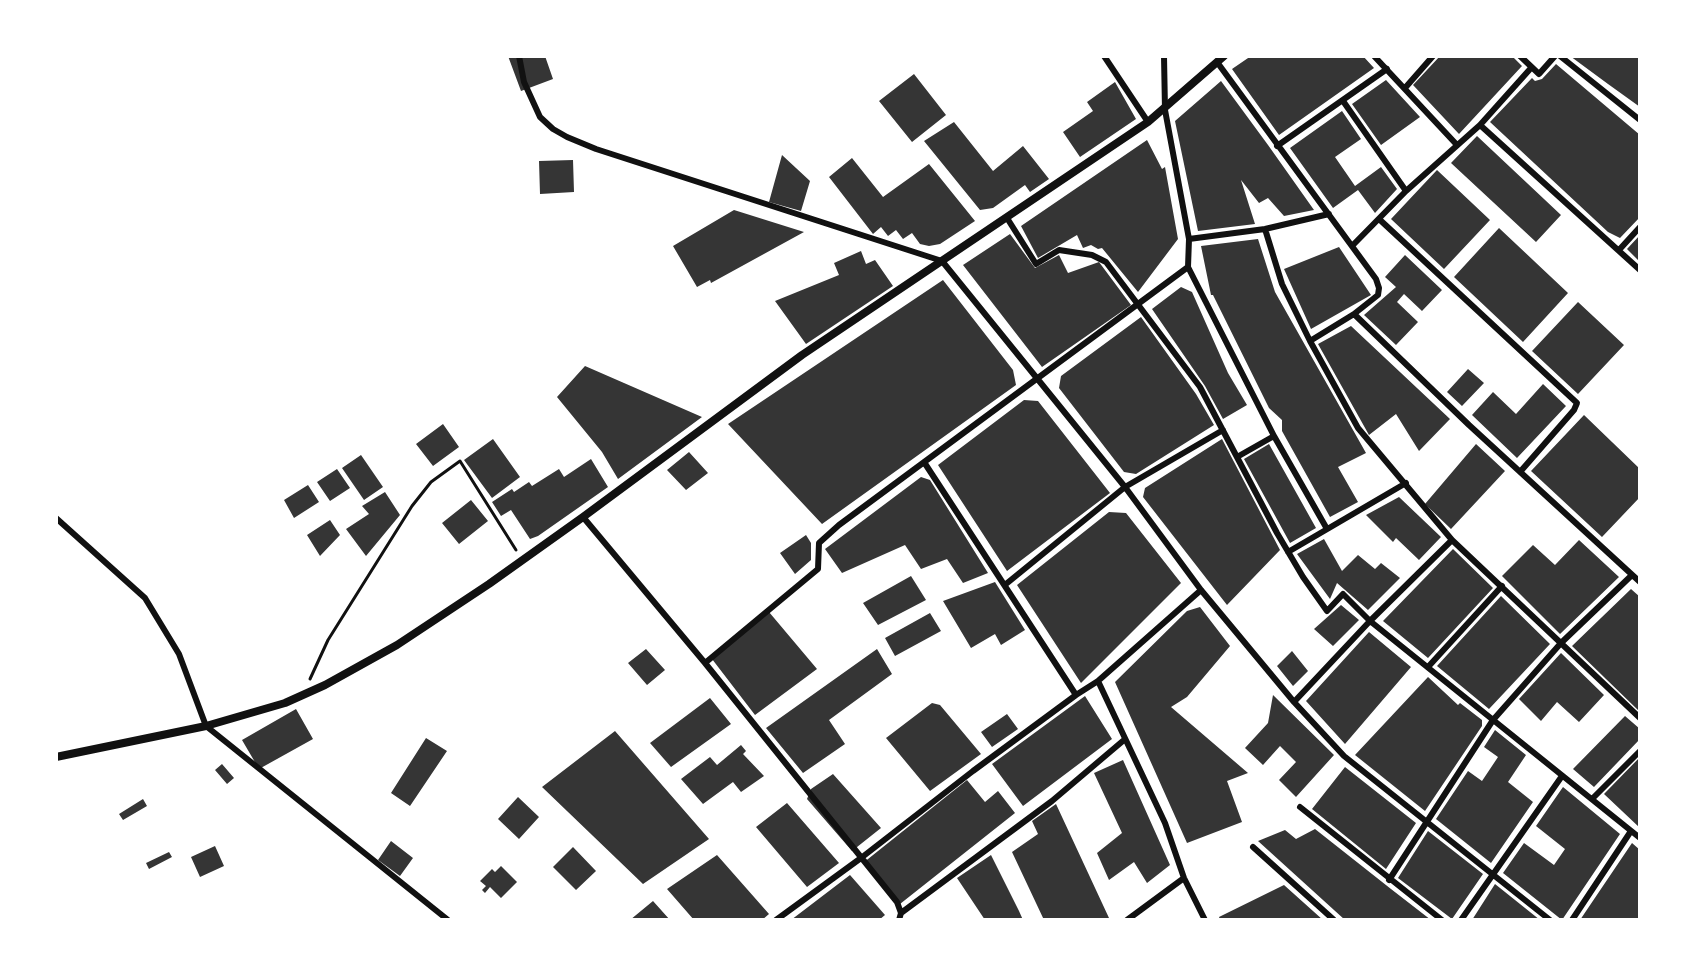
<!DOCTYPE html>
<html>
<head>
<meta charset="utf-8">
<style>
  body { margin:0 }
  #map { position:relative; width:1696px; height:976px; overflow:hidden; background:#fff; font-family:Lato,sans-serif }
  canvas { display:block }
  .frame { position:absolute; inset:0; border:58px solid #fff; pointer-events:none }
</style>
</head>
<body>
<div id="map">
<canvas width="1696" height="976"></canvas>
<div class="frame"></div>
</div>
<script>
const c = document.querySelector('canvas').getContext('2d');
c.lineJoin = 'round';
function paint(path, color) { c.fillStyle = color; c.fill(path, 'evenodd'); }
const shape = rows => new Path2D(rows.map(r => 'M' + r).join(''));
function strokePath(path, color, width, dash) { c.strokeStyle = color; c.lineWidth = width; c.lineCap = dash ? 'butt' : 'round'; c.setLineDash(dash || []); c.stroke(path); }
paint(shape([
  [508,56,545,56,553,79,521,91],
  [1251,56,1363,56,1374,68,1279,135,1232,69],
  [1440,56,1512,56,1522,66,1459,134,1413,85],
  [1570,56,1640,56,1640,107,1608,84],
  [1556,64,1640,135,1640,217,1620,238,1608,232,1490,122,1532,78,1535,81,1542,79],
  [914,74,946,115,912,142,879,101],
  [1386,80,1420,117,1381,145,1352,104],
  [1221,81,1268,145,1314,210,1284,216,1268,198,1259,203,1241,180,1255,224,1198,231,1175,121],
  [1115,82,1136,119,1080,157,1063,132,1093,111,1087,102],
  [1342,111,1361,139,1335,157,1355,186,1381,167,1397,189,1375,213,1358,190,1333,208,1290,148],
  [954,122,993,171,1023,146,1049,179,1030,192,1025,185,993,208,980,210,924,141],
  [1477,136,1561,215,1536,242,1451,163],
  [1147,140,1162,169,1165,167,1178,239,1138,292,1102,248,1098,249,1091,245,1083,248,1077,235,1038,258,1021,226],
  [782,155,810,181,801,211,769,202],
  [852,158,883,197,929,164,975,221,940,244,929,246,920,244,912,233,903,239,896,230,888,236,881,227,873,234,829,177],
  [573,160,574,192,540,194,539,161],
  [1437,170,1490,220,1444,269,1391,219],
  [734,210,804,232,711,283,710,280,697,287,673,246],
  [1499,228,1568,293,1523,342,1454,277],
  [1010,234,1035,268,1059,255,1068,273,1099,262,1131,305,1042,367,963,265],
  [1640,235,1640,262,1627,249],
  [1258,239,1275,292,1366,453,1338,467,1358,502,1330,517,1282,431,1282,420,1269,408,1213,295,1211,295,1201,246],
  [1339,247,1371,295,1311,329,1284,269],
  [861,251,866,264,875,260,893,286,806,344,775,301,839,275,834,263],
  [1405,255,1442,290,1422,311,1404,294,1397,302,1418,322,1396,345,1364,315,1396,287,1385,277],
  [943,280,1013,370,1016,385,822,524,728,424],
  [1181,287,1192,292,1228,373,1247,405,1223,419,1205,386,1152,309],
  [1578,302,1624,345,1578,394,1532,351],
  [1141,317,1196,394,1214,425,1136,474,1124,472,1059,388,1061,376],
  [1351,326,1450,419,1419,451,1396,414,1369,435,1318,344],
  [585,366,702,417,618,479,602,452,557,397],
  [1468,369,1484,383,1462,406,1447,392],
  [1543,384,1566,406,1517,458,1472,415,1493,392,1516,414],
  [1024,400,1038,401,1110,493,1007,571,938,465],
  [1584,415,1640,469,1640,497,1602,537,1531,471],
  [443,424,459,447,433,466,416,444],
  [493,439,520,477,492,498,464,460],
  [1222,439,1280,550,1227,605,1143,497,1145,488],
  [1269,444,1316,528,1290,543,1244,459],
  [1476,444,1505,471,1451,529,1425,504],
  [689,452,708,473,686,490,667,470],
  [361,455,383,487,364,500,342,468],
  [591,459,608,487,538,536,530,539,511,510,501,516,492,502,512,489,514,492,529,482,532,486,559,469,564,477],
  [337,469,350,488,330,501,317,482],
  [921,477,930,480,988,573,963,583,947,559,921,569,905,545,842,573,825,549],
  [308,485,319,502,294,518,284,500],
  [385,492,400,515,366,556,346,529,369,514,362,506],
  [1399,497,1441,537,1419,560,1396,538,1393,542,1366,515],
  [471,500,488,521,459,544,442,523],
  [1109,512,1126,513,1181,583,1081,683,1017,585],
  [330,520,340,535,320,556,307,535],
  [806,535,811,543,811,560,795,574,780,553],
  [1324,539,1342,571,1358,555,1375,569,1381,563,1400,578,1368,610,1337,583,1330,599,1297,554],
  [1579,540,1619,577,1560,634,1502,576,1533,545,1555,565],
  [1453,549,1493,588,1428,658,1383,621],
  [911,576,926,600,878,625,863,603],
  [995,582,1025,630,1001,645,995,634,971,648,943,601],
  [1631,589,1640,597,1640,712,1572,646],
  [1501,596,1550,644,1489,709,1437,666],
  [1341,605,1359,620,1333,646,1314,629],
  [1200,607,1230,646,1187,697,1171,707,1248,773,1227,781,1242,822,1187,843,1115,682,1187,611],
  [769,612,817,669,755,715,712,659],
  [930,613,941,631,895,656,885,638],
  [1369,632,1411,667,1345,744,1306,701],
  [646,649,665,670,647,685,628,663],
  [877,649,892,674,829,720,845,744,803,773,766,728],
  [1292,651,1308,671,1293,686,1277,666],
  [1561,653,1604,695,1579,722,1557,702,1541,721,1519,699],
  [1428,677,1458,705,1460,703,1482,720,1482,726,1425,811,1355,755],
  [1273,695,1334,755,1296,797,1279,780,1296,762,1280,746,1263,765,1245,748,1268,723],
  [1085,696,1112,739,1023,806,992,764],
  [710,698,731,724,671,767,650,743],
  [932,703,940,705,981,754,930,791,886,738],
  [296,709,313,739,259,769,242,740],
  [1007,714,1018,729,992,747,981,732],
  [1625,716,1640,729,1640,739,1594,787,1573,769],
  [1495,730,1526,755,1508,782,1533,802,1491,863,1436,819,1468,771,1482,781,1498,757,1484,747],
  [615,731,709,839,643,884,542,787],
  [426,738,447,751,410,806,391,793],
  [741,745,746,751,743,754,764,776,741,792,733,782,703,804,681,779,710,757,717,765],
  [1640,757,1640,828,1604,794],
  [1123,760,1170,865,1147,883,1134,862,1109,880,1097,853,1122,833,1094,773],
  [222,764,234,778,227,784,215,770],
  [1345,767,1416,823,1386,869,1312,809],
  [833,774,881,828,852,851,807,799,811,789],
  [967,780,985,802,998,791,1015,813,900,904,863,863],
  [1563,787,1620,834,1562,920,1503,873,1524,843,1554,865,1565,849,1536,826],
  [518,797,539,817,519,839,498,819],
  [143,799,147,806,123,820,119,814],
  [787,803,839,863,807,887,756,827],
  [1056,804,1109,918,1106,920,1044,920,1012,852,1038,834,1032,821],
  [1315,829,1391,889,1431,920,1345,920,1258,841,1285,830,1296,839],
  [1428,831,1483,874,1452,919,1398,878],
  [391,841,413,858,400,876,378,860],
  [1632,843,1640,850,1640,920,1580,920],
  [215,846,224,866,200,877,191,857],
  [573,847,596,871,576,890,553,867],
  [169,852,172,857,149,869,146,863],
  [717,855,769,914,762,920,694,920,667,889],
  [991,855,1019,911,1023,920,985,920,957,878],
  [501,866,517,882,501,898,490,887,485,893,482,890,486,886,480,881,492,869,495,872],
  [850,875,885,915,879,920,791,920],
  [1495,884,1540,920,1472,920],
  [1284,885,1323,920,1220,920,1219,917],
  [653,901,670,920,630,920]
]), '#353535');
strokePath(shape([
  [310,679,328,640,412,506,431,482,460,461,516,550]
]), '#111', 3);
strokePath(shape([
  [519,56,524,82,540,117,553,129,567,137,596,149,942,261,1125,487,1201,590,1294,702,1344,756,1550,920],
  [1104,56,1148,122],
  [1164,56,1165,110,1189,239,1188,267,1274,436,1327,529],
  [1374,56,1457,145],
  [1520,56,1539,74,1555,56],
  [1560,56,1640,120],
  [1217,62,1376,279,1379,288,1378,295,1354,314,1469,425,1640,582],
  [1405,88,1433,56],
  [1343,101,1406,191],
  [1480,125,1640,270],
  [1277,146,1387,69],
  [1007,218,1036,264,1059,250,1092,255,1106,262,1200,387,1277,533,1303,577,1327,611,1343,594,1370,621,1640,838],
  [1379,219,1577,403,1574,410,1520,472],
  [1265,229,1282,284,1310,341,1354,314],
  [1189,239,1265,229,1329,214],
  [1352,246,1406,191,1480,125,1531,68],
  [1619,250,1640,227],
  [1310,341,1358,428,1452,540,1640,718],
  [1237,457,1274,436],
  [924,462,1076,695],
  [583,517,705,663,818,569,819,543,839,525,1188,267],
  [56,518,145,598,179,654,206,726,448,920],
  [1288,552,1406,483],
  [1006,584,1125,487,1223,430],
  [705,663,897,902,901,913,899,920],
  [1428,667,1502,586],
  [1098,681,1165,823,1184,878,1205,920],
  [1294,702,1370,621,1452,540],
  [1592,799,1640,751],
  [1300,807,1442,920],
  [1253,847,1334,920],
  [1389,880,1493,720,1561,643,1632,575],
  [901,913,1052,801,1124,740],
  [776,920,861,858,973,771,1076,695,1098,681,1201,590],
  [1127,920,1184,878],
  [1461,920,1562,776],
  [1572,920,1631,831]
]), '#111', 6);
strokePath(shape([
  [56,757,206,726,285,703,325,685,397,645,489,584,583,517,802,355,1148,122,1224,56]
]), '#111', 8);
</script>
</body>
</html>
